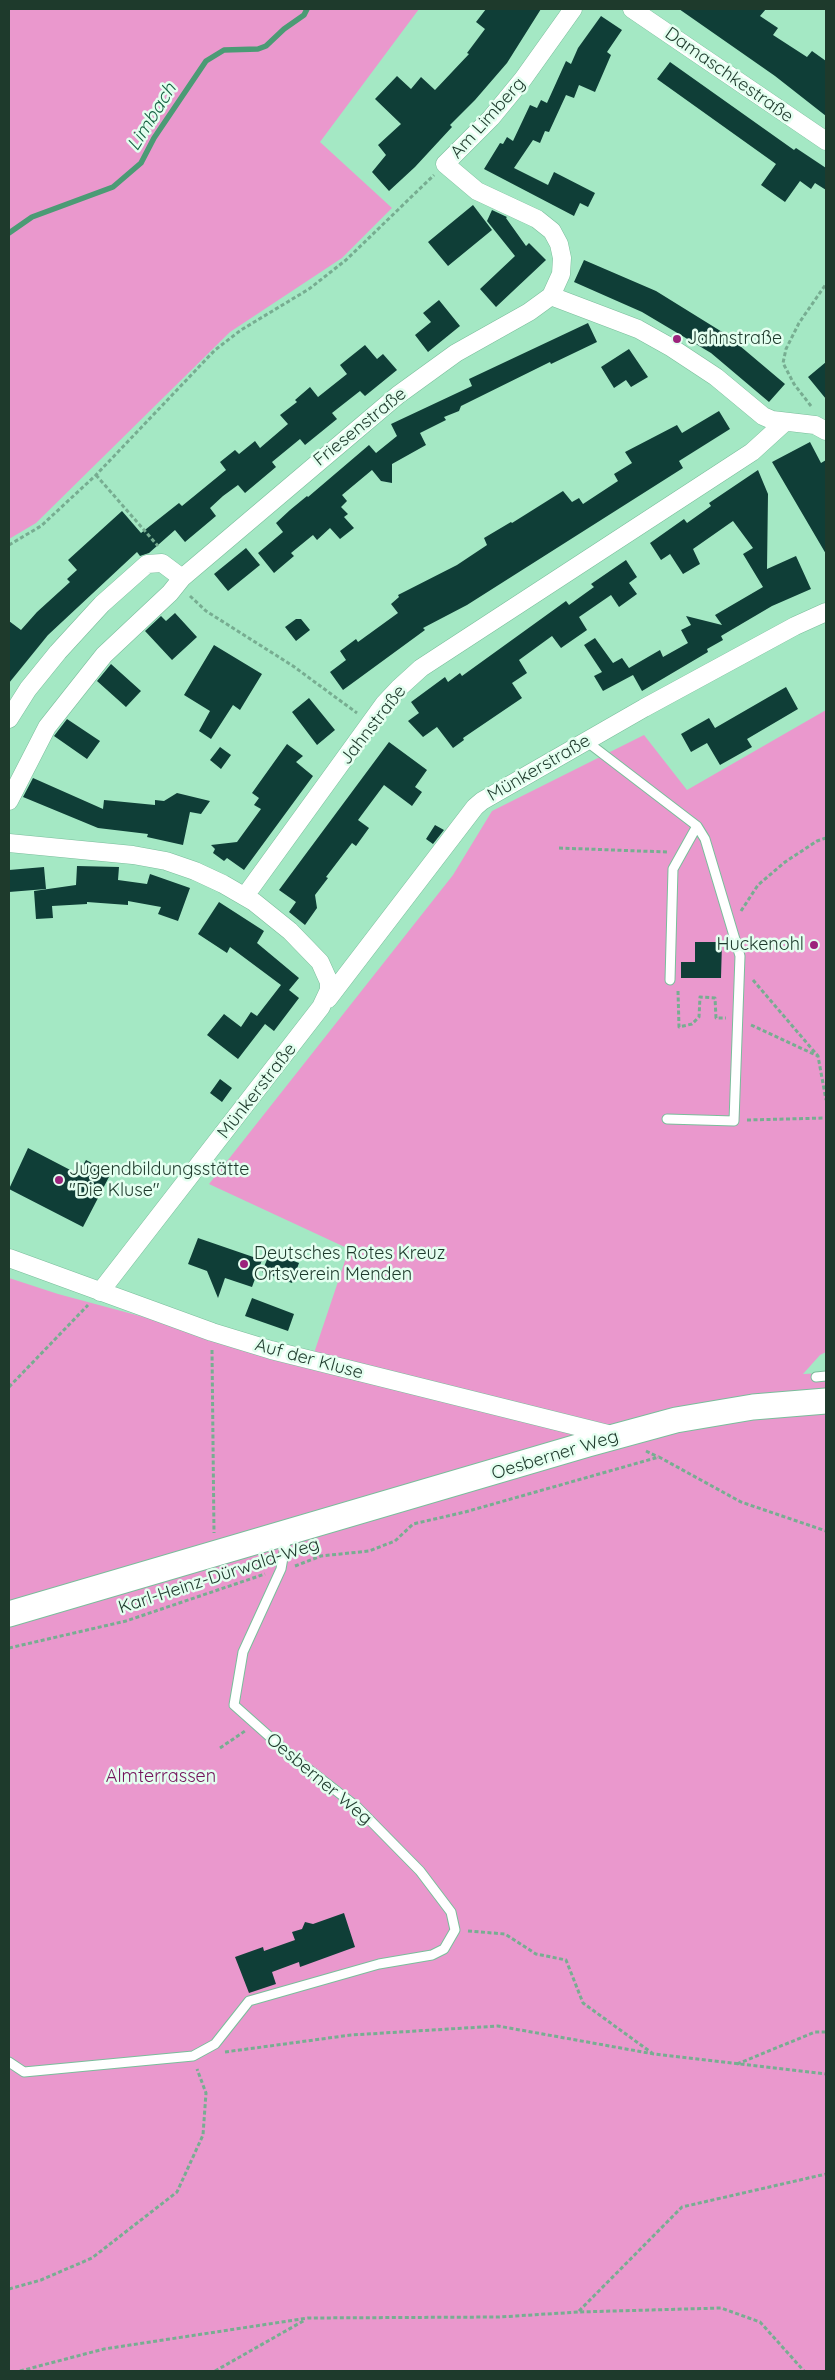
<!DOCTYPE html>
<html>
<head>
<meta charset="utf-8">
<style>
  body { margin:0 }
  #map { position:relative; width:835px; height:2380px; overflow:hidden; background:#a4e8c4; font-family:Quicksand,sans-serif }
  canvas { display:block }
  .frame { position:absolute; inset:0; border:10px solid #1e3a2c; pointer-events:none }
</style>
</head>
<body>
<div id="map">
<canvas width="835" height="2380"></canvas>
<div class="frame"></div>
</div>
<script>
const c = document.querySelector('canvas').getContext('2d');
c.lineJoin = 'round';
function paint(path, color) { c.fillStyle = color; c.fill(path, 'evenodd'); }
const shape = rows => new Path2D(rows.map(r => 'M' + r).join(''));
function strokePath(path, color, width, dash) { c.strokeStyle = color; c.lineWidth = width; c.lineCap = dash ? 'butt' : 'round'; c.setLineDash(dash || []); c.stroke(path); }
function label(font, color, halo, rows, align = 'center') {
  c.font = font + ' Quicksand,sans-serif'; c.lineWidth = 5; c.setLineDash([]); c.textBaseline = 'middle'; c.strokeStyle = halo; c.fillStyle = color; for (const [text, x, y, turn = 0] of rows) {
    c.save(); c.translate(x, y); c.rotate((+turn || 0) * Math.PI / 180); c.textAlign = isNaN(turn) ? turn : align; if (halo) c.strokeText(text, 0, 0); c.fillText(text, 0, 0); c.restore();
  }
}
paint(shape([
  [9,9,419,9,320,142,392,208,342,258,230,332,36,523,9,539],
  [826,710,826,1352,820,1355,803,1374,826,1373,826,2371,9,2371,9,1278,58,1294,311,1362,349,1249,209,1184,453,875,492,811,644,735,687,790]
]), '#ea98cd');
strokePath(shape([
  [9,233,32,217,113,187,141,163,154,138,206,61,224,50,258,49,266,46,284,29,304,15,307,9]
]), '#4b9b75', 5.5);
paint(shape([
  [486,9,541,9,507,63,475,100,450,125,452,127,415,167,389,191,372,172,386,155,378,145,401,124,375,99,397,76,411,89,421,77,435,90,469,54,467,53,485,29,476,22],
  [679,9,766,9,760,16,778,28,773,35,807,57,812,51,826,61,826,116,775,76],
  [601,16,622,30,607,52,611,55,595,92,579,85,574,98,566,95,549,132,545,131,540,143,533,140,514,168,548,185,554,172,595,193,588,207,580,203,574,216,484,169,500,143,503,144,507,137,513,141,530,105,537,108,541,100,547,103,566,61,571,64,578,48],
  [670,62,794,150,796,148,826,168,826,190,815,183,811,189,800,181,785,202,761,185,776,164,657,79],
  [473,205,492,230,448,266,428,242],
  [492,210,507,217,506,218,526,246,529,243,546,260,496,307,480,289,515,256,487,221],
  [584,260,656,291,727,335,785,384,769,402,711,353,642,312,574,282],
  [439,300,460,326,428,352,415,335,431,322,423,313],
  [588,323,597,342,551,364,550,362,461,406,459,411,444,417,446,420,420,433,426,445,392,464,392,483,381,481,372,470,342,495,347,501,341,507,348,514,344,517,354,528,340,539,330,528,317,540,313,535,291,553,294,556,274,573,258,553,283,532,276,523,290,510,307,496,308,497,369,445,376,453,397,436,391,424,472,386,469,379],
  [365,345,377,359,383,354,397,370,365,396,360,391,332,413,337,419,305,445,300,439,272,462,276,467,245,493,238,485,223,496,210,508,216,516,185,542,175,530,149,553,140,556,137,552,48,635,9,683,9,621,21,630,37,612,70,582,67,579,77,570,68,560,122,511,141,533,179,503,182,506,226,470,220,462,235,450,239,454,255,441,260,448,288,424,280,415,297,402,295,400,310,387,318,397,347,374,340,365],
  [629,349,648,377,631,387,626,380,614,388,601,367],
  [826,362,826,399,808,377],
  [719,411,730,429,679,461,683,468,467,605,423,628,425,630,343,690,330,672,346,660,340,651,356,639,358,642,398,613,391,604,399,597,398,595,457,565,487,545,484,538,511,522,512,523,563,491,572,502,579,498,583,504,618,481,614,474,632,463,625,452,677,425,682,433],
  [810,442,821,463,826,460,826,554,772,462],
  [758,470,768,494,767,569,796,556,811,589,772,606,721,636,723,640,707,649,708,652,642,691,633,675,603,691,594,676,602,672,584,645,595,638,613,663,622,658,629,668,660,650,663,657,688,643,681,630,691,625,686,616,722,625,715,615,763,587,743,554,753,548,733,521,693,549,700,564,683,574,670,554,661,560,650,543,684,519,687,523,711,506,709,503],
  [246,548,260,565,228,591,214,574],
  [626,560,637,577,629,583,637,594,619,607,611,595,579,617,587,630,561,648,552,636,519,660,527,673,512,683,522,698,463,738,464,740,453,748,437,727,423,737,408,721,419,713,411,702,445,677,448,682,460,673,462,676,566,601,569,605,594,587,591,584],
  [175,613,197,637,172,660,145,631,161,616,166,621],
  [296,619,301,619,310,630,296,641,285,627],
  [214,645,262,674,240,710,233,705,211,739,199,731,210,711,184,695],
  [111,664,141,691,126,707,97,681],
  [786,687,798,709,747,739,752,747,720,765,707,743,691,752,681,734,709,718,715,728],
  [309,698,335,730,317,745,292,712],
  [67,719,100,741,87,759,54,736],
  [389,742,427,770,415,787,422,792,412,806,384,785,358,820,369,828,356,846,352,843,326,877,328,878,315,895,317,908,305,925,289,912,296,902,279,890],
  [287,744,303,756,296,762,313,776,244,870,227,858,224,861,213,853,215,849,211,845,237,842,261,809,254,805,259,798,252,793],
  [220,747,231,755,221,769,210,760],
  [33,778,103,809,104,800,155,805,155,800,164,801,177,793,210,801,201,814,190,812,183,845,147,837,148,834,98,828,23,797],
  [435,825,444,830,433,844,426,839],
  [77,866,119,867,118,880,147,884,150,874,190,888,178,921,158,914,161,907,128,901,128,905,87,902,87,904,52,906,53,918,36,919,34,891,76,885],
  [44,867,46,889,9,892,9,870],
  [219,902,264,931,257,943,299,978,289,990,299,998,274,1031,265,1024,238,1059,207,1035,224,1014,241,1027,251,1012,257,1016,281,985,230,947,227,953,198,934],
  [695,942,722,942,721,978,681,978,681,962,695,962],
  [220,1079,232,1088,222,1102,210,1093],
  [28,1148,78,1174,86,1160,111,1173,83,1227,9,1189],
  [198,1238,262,1260,252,1287,225,1278,218,1298,207,1271,188,1264],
  [270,1252,299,1263,292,1283,262,1272],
  [252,1298,294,1314,288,1331,245,1316],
  [344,1913,355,1947,300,1967,299,1962,272,1972,276,1984,249,1993,235,1957,263,1947,264,1951,295,1940,292,1932,302,1929,305,1922,313,1924]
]), '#0f3e37');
const lane = shape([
  [586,741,697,826,705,839,740,956,734,1121,667,1119],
  [670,980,673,869,697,826],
  [816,1377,826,1376],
  [9,2062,24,2072,193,2056,215,2044,249,2001,379,1964,432,1955,444,1949,455,1930,451,1912,420,1871,357,1807,289,1754,234,1705,243,1652,281,1569,287,1535]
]);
const street = shape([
  [632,9,826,141],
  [551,296,638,329,672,348,716,377,763,416,772,420,815,425,826,431],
  [9,719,28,689,58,652,102,604,147,564,162,563,182,578],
  [9,801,47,727,104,655,170,593,182,578,398,395,456,353,529,312,551,296,561,274,562,258,559,244,552,231,537,219,477,191,445,164,491,118,523,79,573,9],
  [9,843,133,855,166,861,195,871,223,884,254,902,290,931,320,962,329,982,329,990,321,1007,100,1292],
  [245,896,384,704,399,688,421,668,752,452,785,422],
  [328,999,475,807,482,801,644,708,795,626,826,612],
  [9,1258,212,1332,271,1350,616,1436]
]);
const secondary = shape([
  [9,1614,588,1444,676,1420,753,1407,826,1401]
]);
strokePath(lane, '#7abd9b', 11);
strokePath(street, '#7abd9b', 19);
strokePath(secondary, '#7abd9b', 27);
strokePath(shape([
  [811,406,794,384,783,363,786,349,799,323,826,284],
  [96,475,158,546],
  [9,545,41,526,96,475,215,350,241,330,309,289,346,260,434,175],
  [190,596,206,611,293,666,357,713],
  [559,848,667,852],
  [741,911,758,885,785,862,817,841,826,838],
  [753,980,818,1056,826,1100],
  [678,991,679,1027,692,1024,699,1017,700,997,715,998,716,1018,726,1018],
  [751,1025,818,1056],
  [747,1120,826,1118],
  [212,1350,214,1533],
  [9,1387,88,1305],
  [646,1451,658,1457],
  [295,1566,321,1556,369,1551,395,1541,413,1524,465,1512,659,1457,741,1502,826,1531],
  [9,1648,126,1621,265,1574],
  [220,1748,245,1731],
  [468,1931,505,1934,536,1954,566,1960,583,2003,652,2053],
  [225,2052,351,2035,498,2026,654,2054,826,2074],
  [737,2064,815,2032,826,2032],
  [9,2289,41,2280,92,2258,177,2192,203,2135,206,2093,197,2069],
  [579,2311,682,2207,826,2174],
  [20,2371,104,2349,308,2318,499,2317,579,2312,721,2308,760,2322,804,2371],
  [215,2371,305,2320]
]), '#77ad91', 3, [4, 2.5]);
strokePath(lane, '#fff', 9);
strokePath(street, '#fff', 18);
strokePath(secondary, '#fff', 25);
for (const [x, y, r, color] of [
  [677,339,5,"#9c237c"],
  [814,945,5,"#9c237c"],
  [59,1180,5,"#9c237c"],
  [244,1264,5,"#9c237c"]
]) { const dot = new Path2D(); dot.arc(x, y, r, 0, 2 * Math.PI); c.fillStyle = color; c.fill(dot); strokePath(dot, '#e4fff0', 2); }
label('18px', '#1e3a2c', '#e4fff0', [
  ["Damaschkestraße",729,75,35],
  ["Am Limberg",488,118,-48],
  ["Friesenstraße",360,427,-39],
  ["Jahnstraße",373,725,-52],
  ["Münkerstraße",539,768,-30],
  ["Münkerstraße",257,1091,-52],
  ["Auf der Kluse",309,1359,15],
  ["Oesberner Weg",555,1455,-17],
  ["Karl-Heinz-Dürwald-Weg",219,1576,-18],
  ["Oesberner Weg",319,1779,40]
]);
label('18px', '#1e3a2c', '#e4fff0', [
  ["Jahnstraße",687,339],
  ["Huckenohl",804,945,"right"],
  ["Jugendbildungsstätte",69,1170],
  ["\"Die Kluse\"",69,1191],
  ["Deutsches Rotes Kreuz",254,1254],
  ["Ortsverein Menden",254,1275]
], 'left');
label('18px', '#73135b', '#e4fff0', [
  ["Almterrassen",161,1777]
]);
label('italic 19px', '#186444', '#e4fff0', [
  ["Limbach",152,117,-58]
]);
</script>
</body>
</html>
